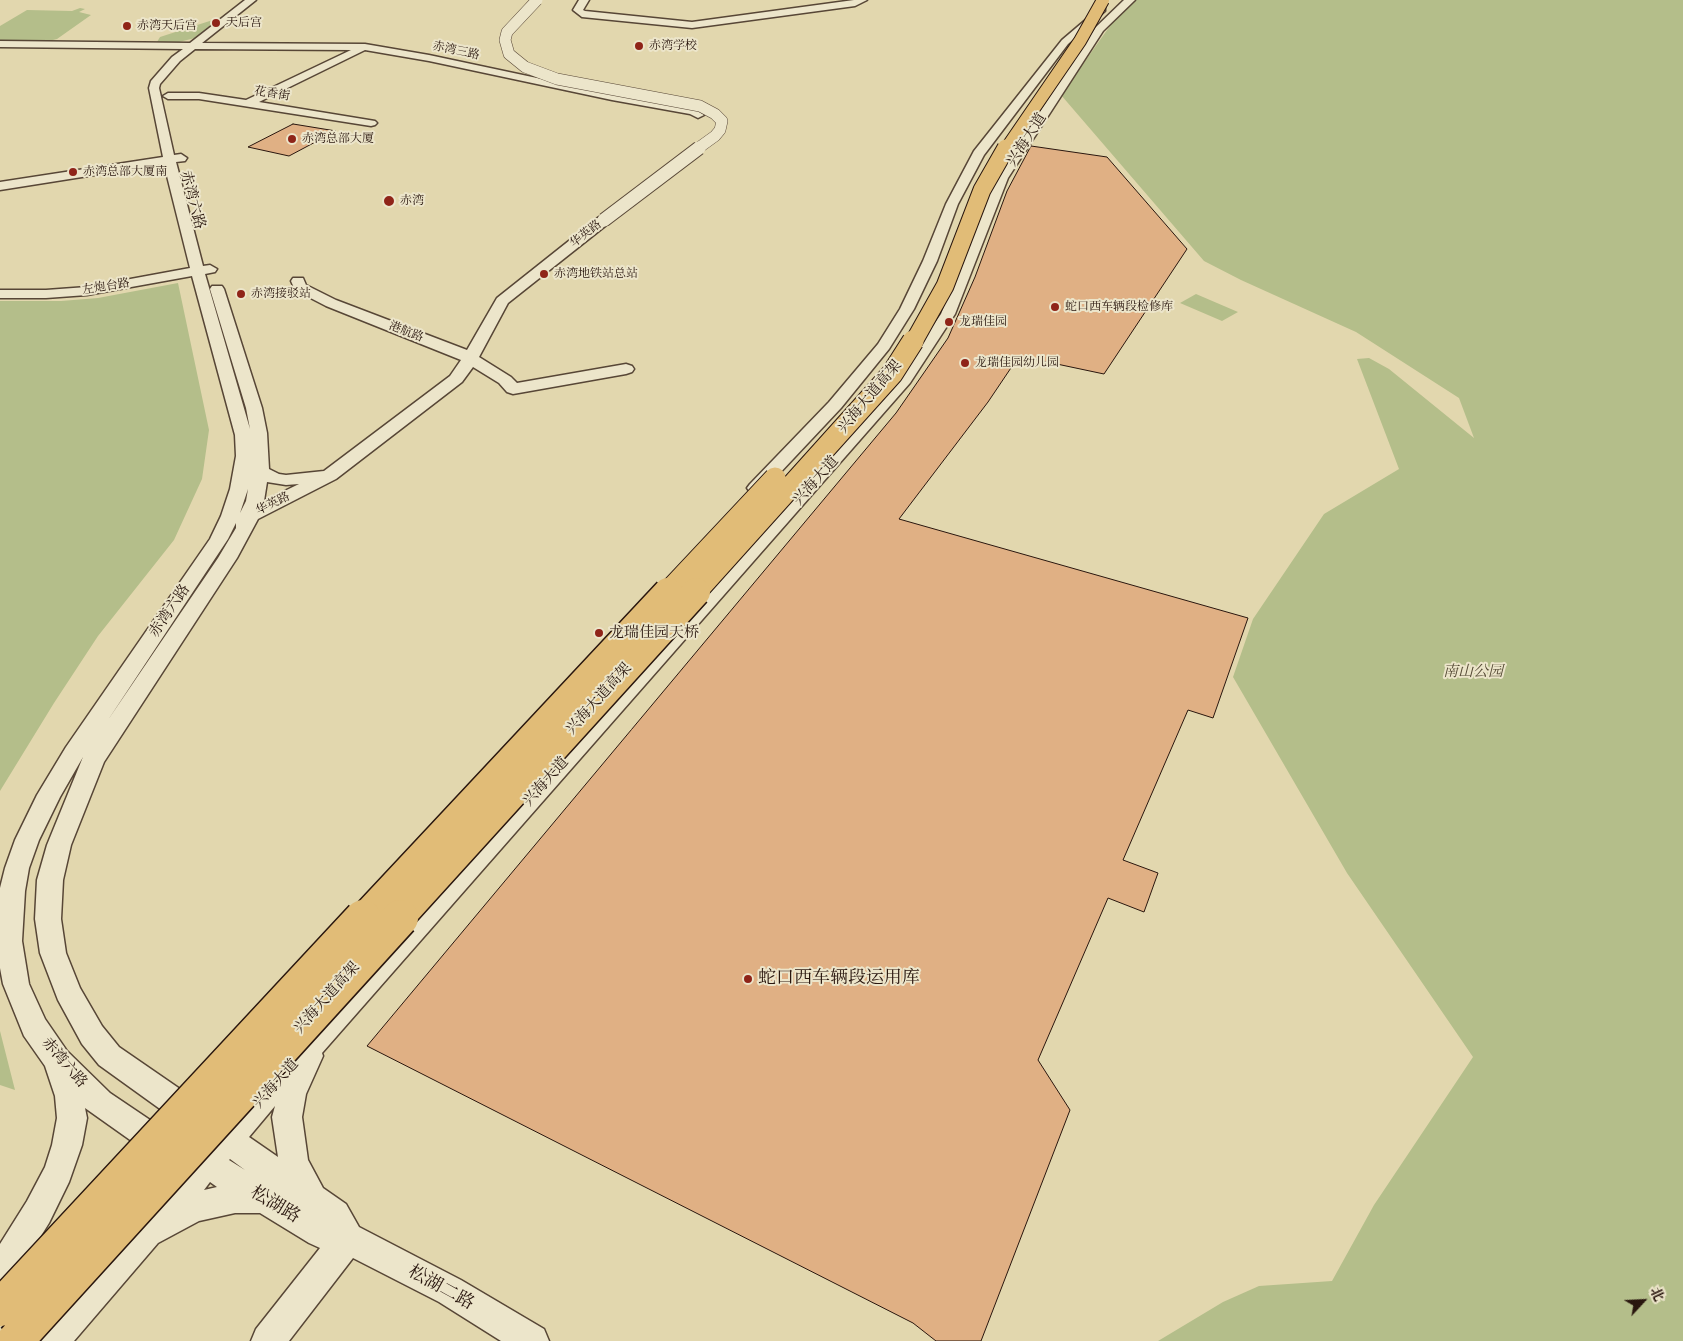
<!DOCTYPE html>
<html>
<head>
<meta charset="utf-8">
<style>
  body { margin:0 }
  #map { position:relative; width:1683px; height:1341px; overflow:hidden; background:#e2d7ae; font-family:"IM FELL Great Primer","Noto Serif SC",serif }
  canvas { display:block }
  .north { position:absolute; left:1618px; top:1276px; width:50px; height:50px; -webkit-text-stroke:4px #ece5ca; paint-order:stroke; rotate:65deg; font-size:14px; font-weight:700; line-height:20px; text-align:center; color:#29160e }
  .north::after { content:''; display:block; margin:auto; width:18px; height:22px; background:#29160e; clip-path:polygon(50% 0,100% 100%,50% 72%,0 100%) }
</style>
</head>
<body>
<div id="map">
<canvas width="1683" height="1341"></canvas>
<div class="north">北</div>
</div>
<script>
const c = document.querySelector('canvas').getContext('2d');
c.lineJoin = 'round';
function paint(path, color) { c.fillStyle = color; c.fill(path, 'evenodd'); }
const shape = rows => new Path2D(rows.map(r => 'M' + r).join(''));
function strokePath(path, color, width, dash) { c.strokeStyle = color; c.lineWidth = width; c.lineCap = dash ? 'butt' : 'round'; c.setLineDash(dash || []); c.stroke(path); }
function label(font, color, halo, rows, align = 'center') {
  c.font = font + ' "IM FELL Great Primer","Noto Serif SC",serif'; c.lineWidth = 4; c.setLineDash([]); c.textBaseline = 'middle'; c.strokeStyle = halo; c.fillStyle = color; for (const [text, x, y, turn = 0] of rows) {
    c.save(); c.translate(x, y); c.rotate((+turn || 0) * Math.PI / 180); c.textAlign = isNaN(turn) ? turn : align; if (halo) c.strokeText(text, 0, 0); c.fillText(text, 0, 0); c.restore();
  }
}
paint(shape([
  [1136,0,1683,0,1683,1341,1158,1341,1223,1302,1259,1286,1332,1281,1374,1205,1473,1057,1347,873,1233,677,1253,619,1324,514,1399,469,1357,359,1369,358,1389,369,1474,438,1459,398,1356,332,1241,280,1204,261,1061,95,1117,16],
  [80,8,85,9,79,12,91,15,57,39,49,41,0,41,0,26,27,10,72,11],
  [219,18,195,38,179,42,157,42,160,37],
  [178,283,209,430,202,479,174,540,98,636,54,703,0,791,0,301,61,301,98,298],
  [1196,294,1238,312,1222,321,1180,303],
  [0,1031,15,1090,0,1085]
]), '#b4be8a');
const building = shape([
  [293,124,336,131,289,156,248,147,293,124],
  [1031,146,1107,157,1187,249,1104,374,1019,356,988,402,899,519,1248,618,1213,718,1188,710,1123,860,1158,873,1144,912,1108,898,1038,1060,1070,1110,981,1341,936,1341,913,1323,367,1046,896,413,948,338,975,277,1007,191,1031,146]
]);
paint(building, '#e0b084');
strokePath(building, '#29160e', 1);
const minor = shape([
  [245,0,256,0,202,43,365,44,429,55,612,94,693,108,704,115,698,118,690,114,612,100,429,61,365,50,259,102,375,121,377,123,375,125,371,126,199,99,168,99,163,96,168,93,199,93,246,100,351,50,195,49,180,61,160,84,159,88,174,155,181,154,187,158,185,161,176,162,203,266,210,265,217,269,215,272,205,274,250,429,246,408,210,289,212,286,222,286,224,289,262,408,267,433,269,469,279,474,286,475,324,471,450,376,461,360,326,306,295,290,291,281,293,278,303,278,306,285,336,300,467,350,497,298,599,217,609,217,611,220,609,223,508,303,479,357,511,377,517,383,626,364,632,366,634,369,632,372,626,374,513,394,507,392,499,383,473,367,462,382,336,479,258,519,237,558,104,762,71,845,63,880,61,919,66,953,80,988,102,1026,119,1047,225,1120,898,377,941,314,996,178,1096,27,1124,0,1135,0,1103,31,1008,178,955,314,910,383,322,1053,323,1056,306,1094,302,1117,308,1160,323,1188,346,1204,359,1227,461,1280,544,1329,549,1341,501,1341,439,1302,353,1258,289,1341,251,1341,256,1329,320,1248,309,1243,260,1213,235,1213,199,1221,158,1243,74,1341,35,1341,40,1329,183,1167,133,1142,85,1108,87,1118,82,1145,69,1182,49,1223,11,1284,0,1289,0,1244,27,1201,45,1167,52,1145,57,1118,55,1096,45,1066,24,1036,3,984,0,968,0,888,5,868,15,840,37,795,66,747,210,539,221,516,230,489,236,456,235,435,192,276,87,295,46,298,0,298,0,290,46,290,87,287,190,268,164,164,0,190,0,182,163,157,149,88,151,81,172,57,183,49,0,47,0,41,190,43,245,0],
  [251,471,246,501,240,513,248,489,251,471],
  [267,482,286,485,299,484,264,501,267,482],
  [236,523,236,528,218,558,108,720,228,539,236,523],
  [83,757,47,845,37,880,35,919,40,953,58,1000,82,1044,99,1065,206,1142,203,1146,153,1122,110,1093,67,1051,45,1019,29,984,22,941,25,891,29,868,39,840,60,797,83,757],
  [275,1106,272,1117,278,1157,249,1137,275,1106],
  [230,1159,245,1170,229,1160,230,1159],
  [210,1182,217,1187,204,1190,210,1182],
  [579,0,589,0,583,10,585,11,692,22,854,0,867,0,855,6,692,28,582,17,573,10,579,0],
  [1102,6,1105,7,1105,11,1068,44,984,155,958,204,937,261,914,309,889,349,841,408,762,492,756,493,750,492,747,488,750,484,829,402,878,344,900,309,923,261,946,204,974,151,1062,40,1102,6]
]);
strokePath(minor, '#574636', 3);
paint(minor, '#ece5ca');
const minorBridgeFar1 = shape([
  [537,0,507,32,505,40,509,54,525,67,557,79,700,106,715,114,722,121,720,130,715,136,697,149]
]);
const minorBridge = shape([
  [604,220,699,148]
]);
const majorBridgeFar4 = shape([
  [1006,149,1080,41,1103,0]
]);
const majorBridgeFar3 = shape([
  [913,343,945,286,982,190,1006,148]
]);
const majorBridgeFar2 = shape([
  [667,593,775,478],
  [695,593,892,374,913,341]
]);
const majorBridgeFar1 = shape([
  [362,919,668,592],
  [399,919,696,592]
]);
const majorBridge = shape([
  [0,1308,363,918],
  [15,1341,400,918]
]);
strokePath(minorBridgeFar1, '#574636', 12, []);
strokePath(minorBridge, '#574636', 15, []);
strokePath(majorBridgeFar4, '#29160e', 14, []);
strokePath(majorBridgeFar3, '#29160e', 19, []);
strokePath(majorBridgeFar2, '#29160e', 23, []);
strokePath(majorBridgeFar1, '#29160e', 31, []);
strokePath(majorBridge, '#29160e', 39, []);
strokePath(minorBridgeFar1, '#ece5ca', 11);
strokePath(minorBridge, '#ece5ca', 13);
strokePath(majorBridgeFar4, '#e1bc77', 12);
strokePath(majorBridgeFar3, '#e1bc77', 17);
strokePath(majorBridgeFar2, '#e1bc77', 21);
strokePath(majorBridgeFar1, '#e1bc77', 28);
strokePath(majorBridge, '#e1bc77', 36);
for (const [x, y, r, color] of [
  [216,23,5,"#8f2418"],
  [127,26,5,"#8f2418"],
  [639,46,5,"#8f2418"],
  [292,139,5,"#8f2418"],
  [73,172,5,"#8f2418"],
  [389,201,6,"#8f2418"],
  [544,274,5,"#8f2418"],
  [241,294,5,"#8f2418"],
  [1055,307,5,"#8f2418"],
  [949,322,5,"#8f2418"],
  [965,363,5,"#8f2418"],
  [599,633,5,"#8f2418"],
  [748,979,5,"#8f2418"]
]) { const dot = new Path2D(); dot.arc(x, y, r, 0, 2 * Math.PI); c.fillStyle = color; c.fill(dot); strokePath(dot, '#ece5ca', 2); }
label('12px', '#29160e', '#ece5ca', [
  ["天后宫",226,23],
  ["赤湾天后宫",137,26],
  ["赤湾学校",649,46],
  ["赤湾总部大厦",302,139],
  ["赤湾总部大厦南",83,172],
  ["赤湾",400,201],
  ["赤湾地铁站总站",554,274],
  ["赤湾接驳站",251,294],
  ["蛇口西车辆段检修库",1065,307],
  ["龙瑞佳园",959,322],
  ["龙瑞佳园幼儿园",975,363]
], 'left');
label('12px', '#29160e', '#ece5ca', [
  ["赤湾三路",456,51,12],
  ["花香街",272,94,9],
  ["华英路",586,234,-38],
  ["左炮台路",106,287,-9],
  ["港航路",406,332,21],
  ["华英路",273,504,-26]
]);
label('15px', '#29160e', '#ece5ca', [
  ["兴海大道",1027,140,-57],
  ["赤湾六路",192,200,75],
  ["兴海大道高架",870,397,-50],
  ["兴海大道",816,481,-48],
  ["赤湾六路",170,611,-56],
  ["兴海大道高架",599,699,-48],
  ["兴海大道",546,782,-48],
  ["兴海大道高架",327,998,-48],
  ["赤湾六路",64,1063,49],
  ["兴海大道",276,1084,-48]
]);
label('15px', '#29160e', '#ece5ca', [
  ["龙瑞佳园天桥",609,633]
], 'left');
label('italic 15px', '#534833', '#ece5ca', [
  ["南山公园",1473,672]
]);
label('18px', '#29160e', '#ece5ca', [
  ["蛇口西车辆段运用库",758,979]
], 'left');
label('18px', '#29160e', '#ece5ca', [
  ["松湖路",275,1205,31],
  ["松湖二路",441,1288,29]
]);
</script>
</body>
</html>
